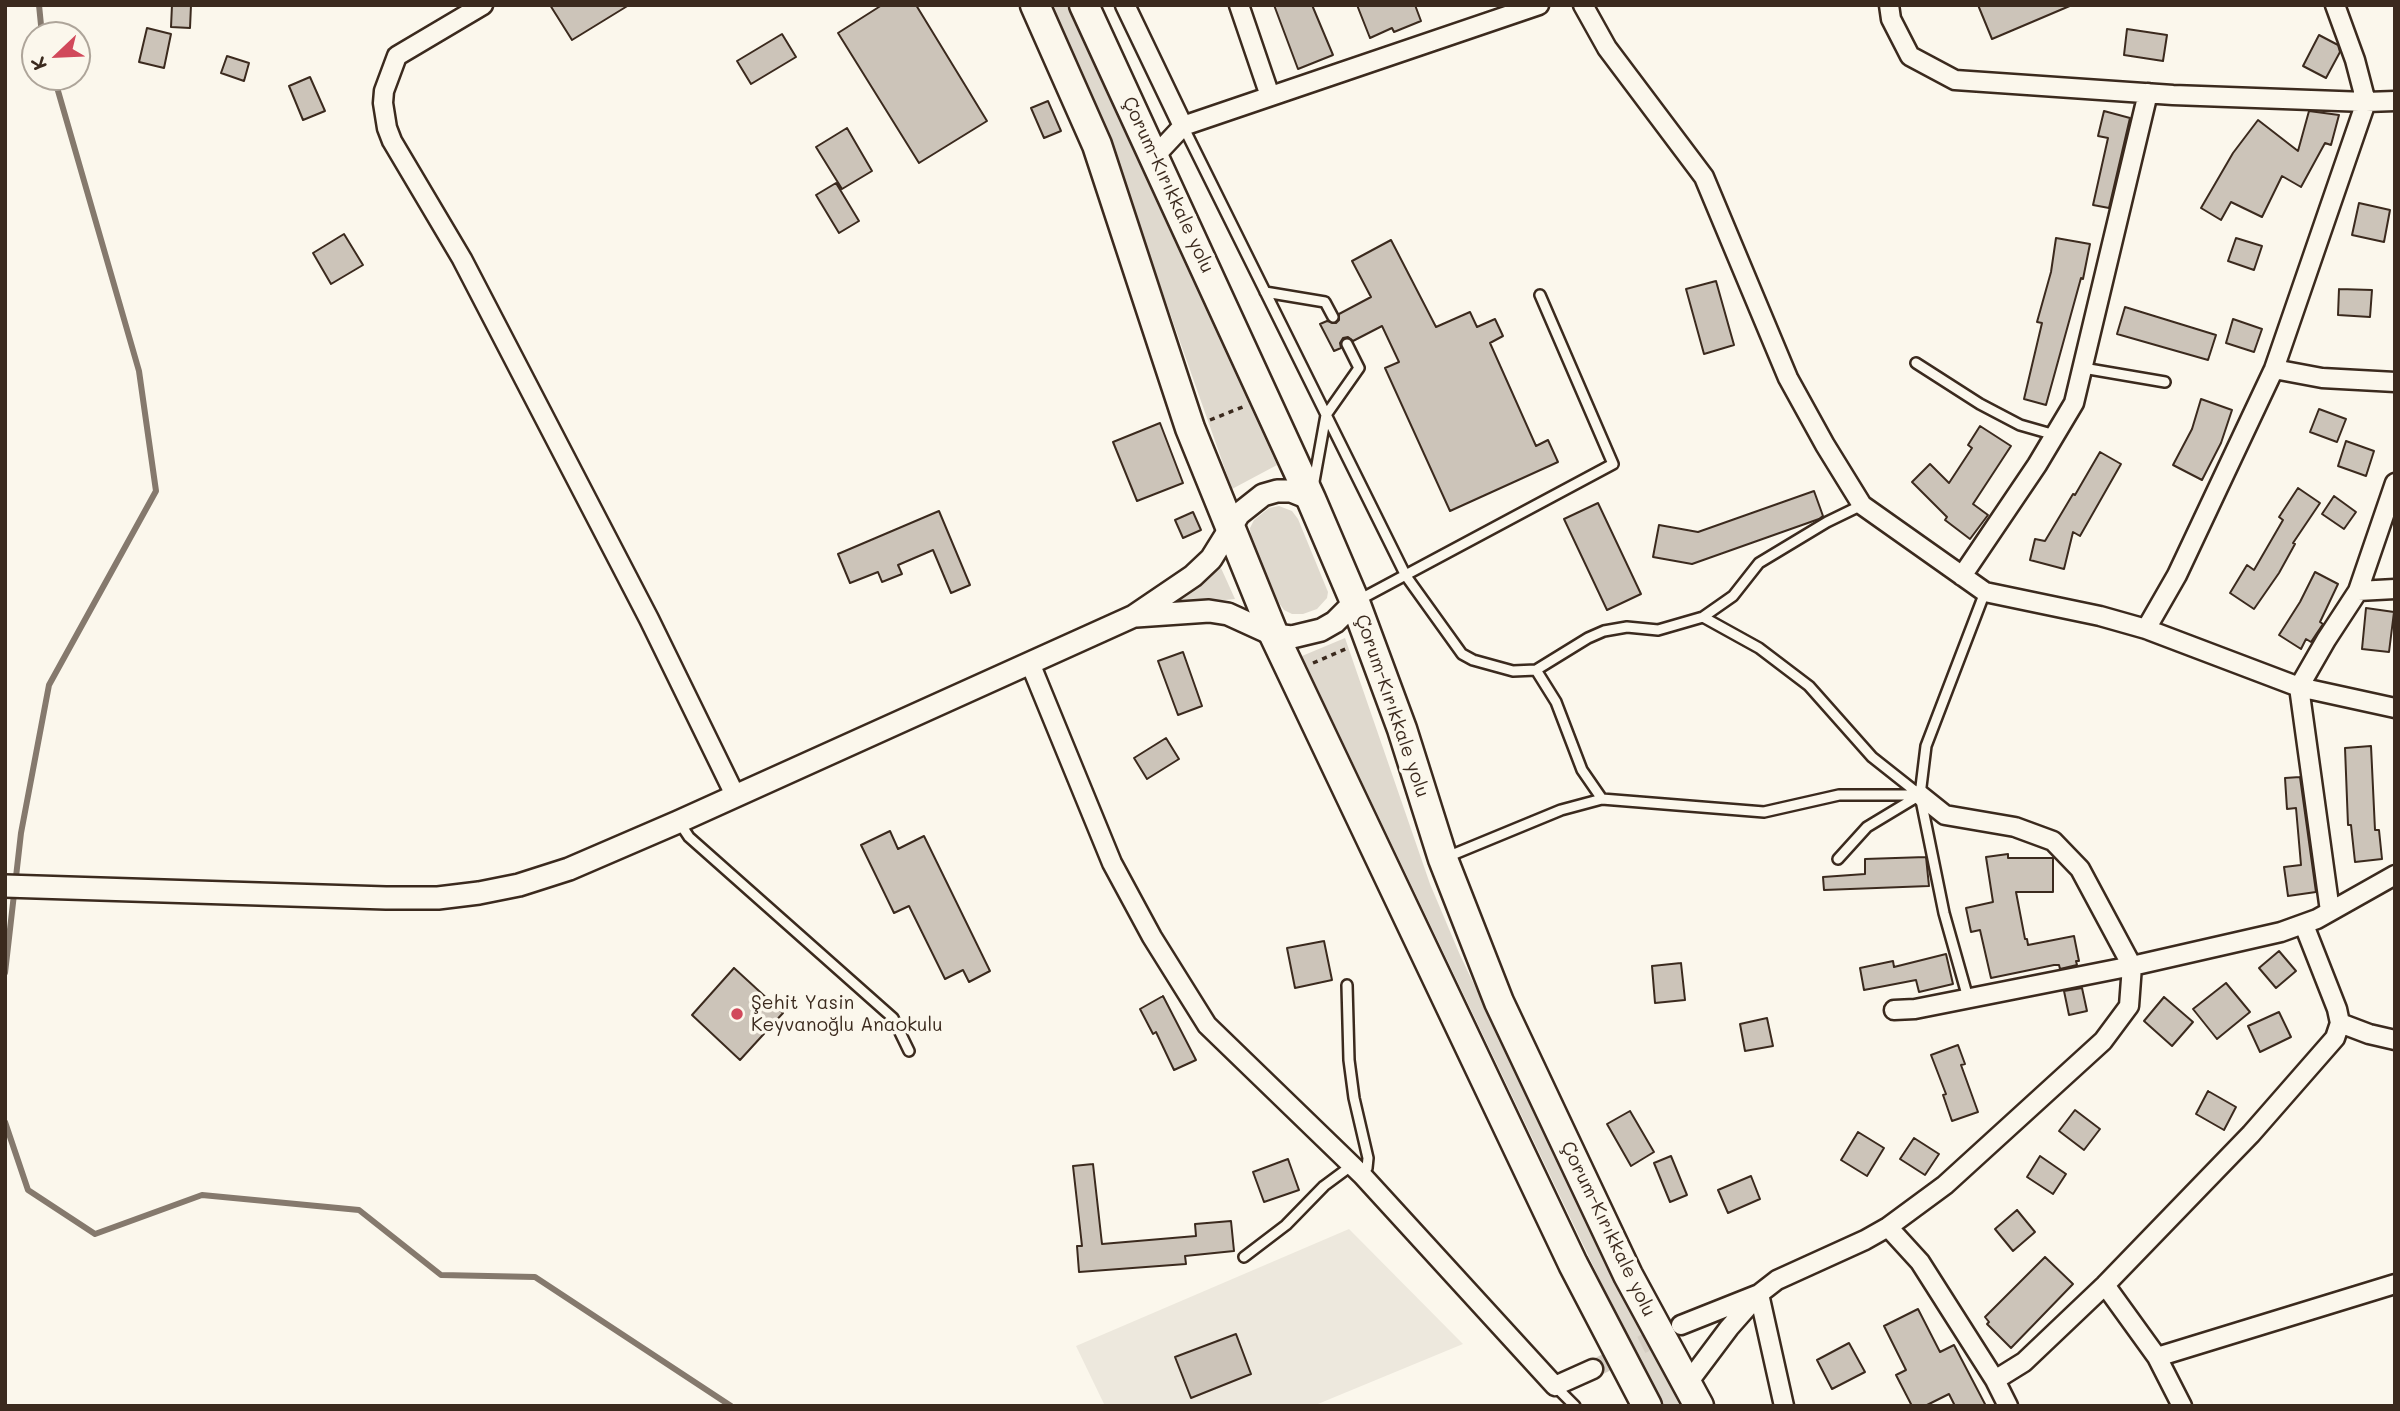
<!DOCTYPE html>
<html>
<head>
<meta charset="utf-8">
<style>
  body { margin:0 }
  #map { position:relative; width:2400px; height:1411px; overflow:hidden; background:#fbf7ec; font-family:Mali,sans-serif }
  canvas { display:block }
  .frame { position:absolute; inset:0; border:7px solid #3b2a1e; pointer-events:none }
  .north { position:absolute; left:21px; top:21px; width:70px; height:70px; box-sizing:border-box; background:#fbf7ec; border:2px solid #aea59a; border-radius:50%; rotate:247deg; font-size:19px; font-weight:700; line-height:28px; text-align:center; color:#3b2a1e }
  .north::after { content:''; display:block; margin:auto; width:24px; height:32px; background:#d1495b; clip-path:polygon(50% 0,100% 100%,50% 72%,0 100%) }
</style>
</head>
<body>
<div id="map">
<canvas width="2400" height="1411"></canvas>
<div class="frame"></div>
<div class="north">K</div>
</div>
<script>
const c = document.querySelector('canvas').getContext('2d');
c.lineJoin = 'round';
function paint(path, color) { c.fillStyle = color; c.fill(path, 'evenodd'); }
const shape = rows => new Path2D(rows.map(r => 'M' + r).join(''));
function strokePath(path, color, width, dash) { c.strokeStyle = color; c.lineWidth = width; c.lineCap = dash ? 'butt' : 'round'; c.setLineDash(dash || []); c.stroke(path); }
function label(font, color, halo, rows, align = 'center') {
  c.font = font + ' Mali,sans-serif'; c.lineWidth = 7; c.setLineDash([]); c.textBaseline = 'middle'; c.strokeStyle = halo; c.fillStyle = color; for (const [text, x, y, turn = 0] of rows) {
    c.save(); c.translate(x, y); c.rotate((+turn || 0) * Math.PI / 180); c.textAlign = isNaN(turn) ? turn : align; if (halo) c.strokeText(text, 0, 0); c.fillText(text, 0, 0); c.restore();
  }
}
paint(shape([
  [1349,1229,1463,1344,1313,1406,1105,1406,1076,1346]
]), '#ede8dd');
paint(shape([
  [1049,5,1066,5,1277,465,1232,489,1105,129],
  [1279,506,1292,511,1298,519,1328,592,1327,598,1317,609,1303,614,1292,614,1284,610,1279,603,1251,538,1250,528,1254,520,1269,508],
  [1221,568,1235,599,1163,606],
  [1345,638,1430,884,1460,955,1628,1307,1680,1406,1664,1406,1631,1345,1302,656]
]), '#dfd9ce');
strokePath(shape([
  [39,5,42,35],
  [5,973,21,833,49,685,156,491,139,371,54,77],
  [5,1122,28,1190,95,1234,202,1195,359,1210,441,1275,535,1277,731,1406]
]), '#85796d', 6);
const building = shape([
  [172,5,191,5,190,28,171,27,172,5],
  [550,5,629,5,572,40,550,5],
  [882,5,916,5,987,121,919,163,838,33,882,5],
  [1274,5,1312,5,1333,55,1298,69,1274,5],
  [1357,5,1415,5,1421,21,1394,32,1392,28,1370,38,1357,5],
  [1978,5,2072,5,1992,39,1978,5],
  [147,28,171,34,164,68,139,62,147,28],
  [2127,29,2167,35,2163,61,2124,55,2127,29],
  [782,34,796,57,751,84,737,61,782,34],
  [2319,35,2338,45,2340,52,2326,78,2303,66,2319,35],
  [227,56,249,63,244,81,221,73,227,56],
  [310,77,325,111,303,120,289,86,310,77],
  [1048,101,1061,131,1044,138,1031,108,1048,101],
  [2104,111,2130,118,2109,208,2093,205,2108,138,2098,136,2104,111],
  [2309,111,2339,115,2331,145,2325,143,2301,187,2282,176,2262,217,2231,202,2221,220,2201,208,2233,153,2258,120,2298,151,2309,111],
  [847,128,872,171,842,189,816,147,847,128],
  [836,183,859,221,839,233,816,195,836,183],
  [2359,203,2390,210,2384,242,2352,235,2359,203],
  [344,234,363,265,331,284,313,253,344,234],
  [2056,238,2090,244,2083,279,2081,278,2046,405,2024,399,2042,323,2037,322,2051,272,2056,238],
  [2236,238,2262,246,2254,270,2228,261,2236,238],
  [1391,240,1436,327,1470,312,1477,327,1495,319,1503,336,1490,343,1536,446,1548,440,1558,462,1450,511,1385,368,1399,362,1382,326,1353,341,1348,337,1343,338,1340,343,1341,348,1334,351,1320,324,1327,321,1336,323,1339,320,1339,314,1371,297,1352,261,1391,240],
  [1716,281,1734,345,1704,354,1686,289,1716,281],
  [2339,289,2372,290,2370,317,2338,315,2339,289],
  [2125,307,2216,335,2208,360,2117,334,2125,307],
  [2233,319,2262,329,2254,352,2226,343,2233,319],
  [2201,399,2232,410,2221,443,2202,480,2173,465,2192,429,2201,399],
  [2319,409,2346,419,2337,442,2310,432,2319,409],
  [1160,423,1183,483,1137,501,1113,442,1160,423],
  [1980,426,2011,446,1973,504,1988,515,1970,539,1945,520,1947,517,1912,482,1930,464,1949,483,1972,448,1968,445,1980,426],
  [2346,441,2374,451,2366,476,2338,466,2346,441],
  [2100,452,2121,464,2080,536,2073,532,2064,569,2030,560,2035,539,2045,541,2073,494,2075,495,2100,452],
  [2298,488,2320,503,2293,543,2295,544,2279,573,2254,609,2230,593,2247,565,2254,570,2283,520,2279,517,2298,488],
  [1814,491,1823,516,1819,519,1692,564,1653,557,1659,525,1698,532,1814,491],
  [2334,496,2356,512,2344,529,2322,514,2334,496],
  [1598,503,1641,594,1607,610,1564,519,1598,503],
  [939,511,970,585,951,593,933,550,898,565,902,574,882,582,878,572,850,583,838,554,939,511],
  [1193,512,1201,530,1183,538,1175,520,1193,512],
  [2315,572,2338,584,2320,622,2323,624,2311,642,2306,639,2301,649,2279,635,2300,602,2315,572],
  [2366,608,2394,612,2389,652,2362,649,2366,608],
  [1183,652,1202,706,1178,715,1158,661,1183,652],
  [1166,738,1179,759,1147,779,1134,758,1166,738],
  [2371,746,2375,830,2379,830,2382,859,2355,862,2351,825,2348,825,2345,748,2371,746],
  [2300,777,2316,892,2288,896,2284,867,2301,865,2296,808,2287,809,2285,778,2300,777],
  [890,831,898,849,924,836,990,971,969,982,963,970,945,979,909,906,894,913,861,845,890,831],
  [2008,854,2008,858,2053,858,2053,892,2016,892,2025,939,2027,939,2028,945,2074,936,2079,961,2076,961,2077,965,2060,969,2059,965,2054,965,1991,978,1980,930,1971,932,1966,908,1993,902,1986,857,2008,854],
  [1926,857,1929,886,1824,890,1823,877,1865,874,1865,859,1926,857],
  [1324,941,1332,980,1295,988,1287,948,1324,941],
  [2279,951,2296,971,2276,988,2259,968,2279,951],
  [1946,954,1953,984,1919,992,1916,980,1864,990,1860,968,1893,961,1894,967,1946,954],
  [1681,963,1685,1000,1655,1003,1652,966,1681,963],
  [734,968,783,1013,740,1060,692,1015,734,968],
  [2226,983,2250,1012,2217,1039,2193,1009,2226,983],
  [2082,988,2087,1011,2069,1015,2064,991,2082,988],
  [1163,996,1196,1060,1174,1070,1156,1032,1153,1034,1140,1009,1163,996],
  [2164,997,2193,1022,2172,1046,2144,1021,2164,997],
  [2279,1012,2291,1037,2260,1052,2248,1026,2279,1012],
  [1767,1018,1773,1046,1745,1051,1740,1024,1767,1018],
  [1958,1045,1965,1064,1961,1065,1978,1112,1952,1121,1943,1095,1946,1094,1931,1055,1958,1045],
  [2208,1091,2236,1107,2224,1130,2196,1114,2208,1091],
  [2075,1110,2100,1129,2084,1150,2059,1131,2075,1110],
  [1630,1111,1654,1152,1631,1166,1607,1124,1630,1111],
  [1858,1132,1884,1148,1867,1176,1841,1160,1858,1132],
  [1914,1138,1939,1154,1925,1175,1900,1159,1914,1138],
  [1671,1156,1687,1195,1670,1202,1654,1163,1671,1156],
  [2040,1156,2066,1174,2053,1194,2027,1177,2040,1156],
  [1288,1159,1299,1190,1264,1202,1253,1172,1288,1159],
  [1093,1164,1102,1244,1196,1236,1195,1224,1231,1221,1234,1251,1185,1256,1186,1264,1079,1272,1077,1246,1082,1246,1073,1166,1093,1164],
  [1751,1176,1760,1199,1728,1213,1718,1190,1751,1176],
  [2017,1210,2035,1232,2013,1251,1995,1229,2017,1210],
  [2045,1257,2073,1284,2011,1348,1987,1324,1989,1322,1985,1317,2045,1257],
  [1918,1309,1940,1352,1954,1345,1986,1406,1955,1406,1949,1394,1925,1406,1912,1406,1896,1375,1906,1370,1884,1326,1918,1309],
  [1236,1334,1251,1374,1191,1398,1175,1357,1236,1334],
  [1849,1343,1865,1372,1832,1389,1817,1360,1849,1343]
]);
paint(building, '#ccc4b9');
strokePath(building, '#3b2a1e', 2);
strokePath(shape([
  [1593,1369,1669,1331]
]), '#d5cec3', 18, [18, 9]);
const service = shape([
  [1183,126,1406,576,1462,654,1473,660,1513,671,1536,670,1588,638,1604,631,1627,627,1658,630,1703,617,1759,648,1809,686,1872,757,1920,795,1944,913,1968,998],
  [1265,292,1325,302,1333,317],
  [1916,363,1980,404,2020,425,2055,435],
  [2083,368,2165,382],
  [1313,487,1326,415,1359,368,1347,344],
  [1357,601,1613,464,1540,295],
  [1703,617,1733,596,1759,563,1827,522,1862,505],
  [1536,670,1556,702,1582,770,1602,799,1764,812,1839,795,1920,795],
  [679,822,689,837,893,1018,909,1051],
  [1447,857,1561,810,1602,799],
  [1838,859,1867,827,1920,795,1926,746,1985,592],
  [1347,985,1349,1060,1354,1098,1368,1158,1367,1168,1362,1175],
  [1244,1257,1286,1225,1324,1186,1351,1166],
  [1555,1386,1575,1406]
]);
const minor = shape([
  [483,5,397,56,384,91,383,103,387,128,392,141,462,259,649,619,735,795],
  [1125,5,1183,126],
  [1239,5,1270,96],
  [1583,5,1607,48,1704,177,1788,378,1825,445,1862,505,1985,592,2100,616,2146,629,2299,687,2395,708],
  [1889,5,1891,19,1910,56,1955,80,2173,95,2366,102,2395,101],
  [1155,156,1183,126,1539,5],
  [2274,369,2322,378,2395,382],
  [1962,576,2037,465,2074,403,2148,93],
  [2358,591,2395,589],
  [2146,629,2177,575,2274,369,2366,102,2355,60,2335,5],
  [1030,663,1112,863,1152,937,1207,1025,1362,1175,1555,1386,1593,1369],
  [2330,911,2299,687,2326,640,2358,591,2395,483],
  [1894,1010,1915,1009,2132,966,2281,932,2317,919,2395,875],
  [2340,1023,2369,1034,2395,1040],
  [1888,1227,1920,1262,1995,1380,2008,1406],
  [2105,1285,2157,1357,2182,1406],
  [1681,1325,1759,1294,1784,1406],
  [2157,1357,2395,1284],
  [1995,1380,2024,1362,2105,1285,2251,1134,2335,1038,2340,1023,2337,1009,2304,925],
  [1687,1384,1729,1328,1759,1294,1777,1280,1865,1240,1888,1227,1945,1185,2103,1041,2129,1006,2132,966,2080,869,2053,841,2015,827,1945,815,1920,795]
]);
const tertiary = shape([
  [1136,616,1209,611,1228,614,1274,635,1292,637,1321,630,1335,622,1355,602],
  [5,886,386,898,438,898,479,893,519,885,569,869,678,822,1134,616,1193,576,1211,559,1239,514,1263,495,1277,491,1291,491,1311,499]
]);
const trunk = shape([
  [1035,5,1097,145,1190,428,1274,635,1573,1264,1647,1406],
  [1084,5,1311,499,1355,602,1402,729,1443,859,1499,1002,1628,1275,1699,1406]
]);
strokePath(service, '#3b2a1e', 14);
strokePath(minor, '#3b2a1e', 23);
strokePath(tertiary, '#3b2a1e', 26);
strokePath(trunk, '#3b2a1e', 33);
strokePath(shape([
  [1210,420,1245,406],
  [1313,663,1348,648]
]), '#3b2a1e', 3.5, [5, 5]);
strokePath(service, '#fbf7ec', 9);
strokePath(minor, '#fbf7ec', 18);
strokePath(tertiary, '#fbf7ec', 21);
strokePath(trunk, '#fbf7ec', 28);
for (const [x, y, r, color] of [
  [737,1014,7,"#d1495b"]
]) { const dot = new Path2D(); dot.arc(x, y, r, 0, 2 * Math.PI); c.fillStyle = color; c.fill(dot); strokePath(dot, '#fbf7ec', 2.5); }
label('19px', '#3b2a1e', '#fbf7ec', [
  ["Çorum-Kırıkkale yolu",1168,185,65],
  ["Çorum-Kırıkkale yolu",1392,706,71],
  ["Çorum-Kırıkkale yolu",1608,1229,64]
]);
label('19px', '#3b2a1e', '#fbf7ec', [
  ["Şehit Yasin",751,1003],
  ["Keyvanoğlu Anaokulu",751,1025]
], 'left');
</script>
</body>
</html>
